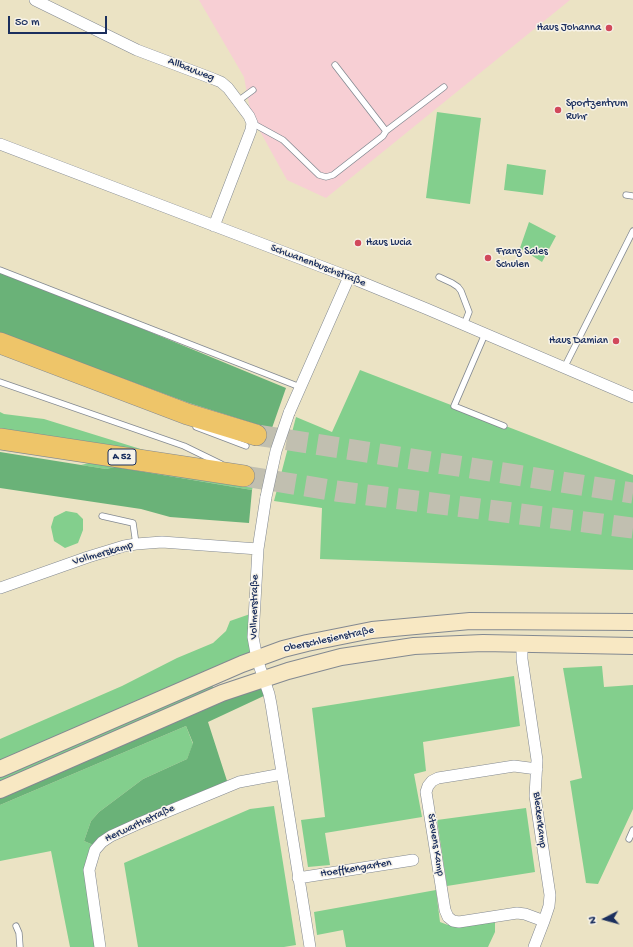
<!DOCTYPE html>
<html>
<head>
<meta charset="utf-8">
<style>
  body { margin:0 }
  #map { position:relative; width:633px; height:947px; overflow:hidden; background:#ebe3c4; font-family:"Gochi Hand",sans-serif }
  canvas { display:block }
  .north { position:absolute; left:585px; top:899px; width:40px; height:40px; -webkit-text-stroke:3px #f7f3e8; paint-order:stroke; rotate:264deg; font-size:11px; font-weight:700; line-height:16px; text-align:center; color:#1b2f5e }
  .north::after { content:''; display:block; margin:auto; width:14px; height:18px; background:#1b2f5e; clip-path:polygon(50% 0,100% 100%,50% 72%,0 100%) }
  .scale { position:absolute; left:8px; top:16px; width:99px; height:18px; box-sizing:border-box; border:2px solid #1b2f5e; border-top:0; padding-left:5px; font-size:12px; line-height:14px; white-space:nowrap; color:#1b2f5e; -webkit-text-stroke:3px #f7f3e8; paint-order:stroke }
</style>
</head>
<body>
<div id="map">
<canvas width="633" height="947"></canvas>
<div class="north">N</div>
<div class="scale">50 m</div>
</div>
<script>
const c = document.querySelector('canvas').getContext('2d');
c.lineJoin = 'round';
function paint(path, color) { c.fillStyle = color; c.fill(path, 'evenodd'); }
const shape = rows => new Path2D(rows.map(r => 'M' + r).join(''));
function strokePath(path, color, width, dash) { c.strokeStyle = color; c.lineWidth = width; c.lineCap = dash ? 'butt' : 'round'; c.setLineDash(dash || []); c.stroke(path); }
function label(font, color, halo, rows, align = 'center') {
  c.font = font + ' "Gochi Hand",sans-serif'; c.lineWidth = 3; c.setLineDash([]); c.textBaseline = 'middle'; c.strokeStyle = halo; c.fillStyle = color; for (const [text, x, y, turn = 0] of rows) {
    c.save(); c.translate(x, y); c.rotate((+turn || 0) * Math.PI / 180); c.textAlign = isNaN(turn) ? turn : align; if (halo) c.strokeText(text, 0, 0); c.fillText(text, 0, 0); c.restore();
  }
}
paint(shape([
  [199,0,570,0,326,198,287,180,251,115,244,77]
]), '#f7cfd4');
paint(shape([
  [437,112,481,118,470,204,426,198],
  [507,164,546,170,543,195,504,190],
  [529,222,556,236,542,262,520,248],
  [360,370,633,475,633,570,320,559,322,508,274,501,296,417,332,432],
  [0,412,4,414,44,419,147,451,0,429],
  [97,461,253,486,252,490,115,467,106,469,81,465],
  [66,511,77,513,83,519,83,530,78,543,65,548,54,541,51,527,54,517],
  [253,613,257,658,0,768,0,739,122,686,177,658,213,643,226,631,230,621],
  [602,666,604,687,633,685,633,809,598,884,586,883,570,781,582,778,563,668],
  [514,676,520,726,423,742,426,771,414,774,422,817,325,833,330,865,308,867,301,820,325,817,312,708],
  [210,679,216,695,0,789,0,769],
  [186,726,193,744,187,759,143,779,99,812,91,821,84,841,98,847,91,858,99,947,70,947,51,851,0,861,0,805],
  [274,806,296,945,284,947,138,947,124,863,250,809],
  [526,808,535,872,447,886,437,820],
  [436,890,440,922,448,925,495,920,495,932,488,947,346,947,343,930,317,935,314,912]
]), '#83cf8d');
paint(shape([
  [0,270,286,388,272,428,259,425,189,403,0,333],
  [0,452,106,469,115,467,252,490,249,523,170,517,141,509,0,488],
  [263,679,268,694,208,722,229,787,98,847,84,841,91,821,99,812,143,779,187,759,193,743,186,726,0,805,0,791]
]), '#6ab278');
strokePath(shape([
  [256,435,633,493],
  [244,476,336,491,633,528]
]), '#c1bfb0', 21, [21, 10]);
const service = shape([
  [335,65,386,131,444,87],
  [238,101,253,90],
  [252,123,283,140,319,175,326,177,333,175,383,136,386,131],
  [626,195,633,196],
  [0,270,300,387],
  [439,277,452,283,458,287,461,291,469,312,464,325],
  [485,334,454,406,504,426],
  [564,368,633,231],
  [0,382,184,446,221,464],
  [196,427,246,446],
  [102,516,133,523,136,544],
  [629,839,633,830],
  [16,926,19,933,20,947]
]);
const minor = shape([
  [35,0,137,50,211,78,221,82,228,88,249,116,252,123,251,130,214,226],
  [0,144,349,277,427,309,633,397],
  [289,413,349,277],
  [266,497,258,549,253,637,257,659,269,694,271,704,310,947],
  [0,588,88,557,124,546,136,544,162,542,258,549],
  [522,644,522,659,537,760,535,796,550,895,549,906,544,921,534,947],
  [537,769,514,766,438,778,432,781,428,786,426,792,445,910,448,917,453,921,459,922,517,913,525,914,544,921],
  [298,878,413,860],
  [100,947,89,870,95,850,102,842,111,836,142,822,239,782,282,774]
]);
const secondary = shape([
  [0,769,242,664,283,649,307,643,372,630,470,621,633,622],
  [0,790,222,693,288,671,341,657,414,646,483,643,633,646]
]);
const motorway = shape([
  [0,343,187,414,256,435],
  [0,439,244,476]
]);
strokePath(service, '#838991', 7);
strokePath(minor, '#838991', 12);
strokePath(secondary, '#838991', 18);
strokePath(motorway, '#838991', 22);
strokePath(service, '#fff', 5.5);
strokePath(minor, '#fff', 11);
strokePath(secondary, '#f8e8c3', 16);
strokePath(motorway, '#eec569', 21);
const minorBridge = shape([
  [266,497,276,451,289,413]
]);
strokePath(minorBridge, '#838991', 12, []);
strokePath(minorBridge, '#fff', 11);
for (const [x, y, r, color] of [
  [609,28,4,"#d1495b"],
  [558,110,4,"#d1495b"],
  [358,243,4,"#d1495b"],
  [488,258,4,"#d1495b"],
  [616,341,4,"#d1495b"]
]) { const dot = new Path2D(); dot.arc(x, y, r, 0, 2 * Math.PI); c.fillStyle = color; c.fill(dot); strokePath(dot, '#f7f3e8', 1.5); }
for (const [x, y, w] of [
  [122,457,28]
]) { const box = new Path2D(); box.roundRect(x - w / 2, y - 8, w, 16, 3); c.fillStyle = '#f7f3e8'; c.fill(box); strokePath(box, '#1b2f5e', 1); }
label('bold 10px', '#1b2f5e', null, [
  ["A 52",122,457]
]);
label('11px', '#1b2f5e', '#f7f3e8', [
  ["Haus Johanna",601,28,"right"],
  ["Sportzentrum",566,104],
  ["Ruhr",566,117],
  ["Haus Lucia",366,243],
  ["Franz Sales",496,252],
  ["Schulen",496,265],
  ["Haus Damian",608,341,"right"]
], 'left');
label('11px', '#1b2f5e', '#f7f3e8', [
  ["Allbauweg",191,70,21],
  ["Schwanenbuschstraße",318,266,21],
  ["Vollmerskamp",103,554,-16],
  ["Vollmerstraße",255,607,-89],
  ["Oberschlesienstraße",329,640,-12],
  ["Bleckerkamp",539,820,83],
  ["Herwarthstraße",140,824,-25],
  ["Stevens Kamp",435,845,81],
  ["Hoeffkengarten",356,869,-9]
]);
</script>
</body>
</html>
